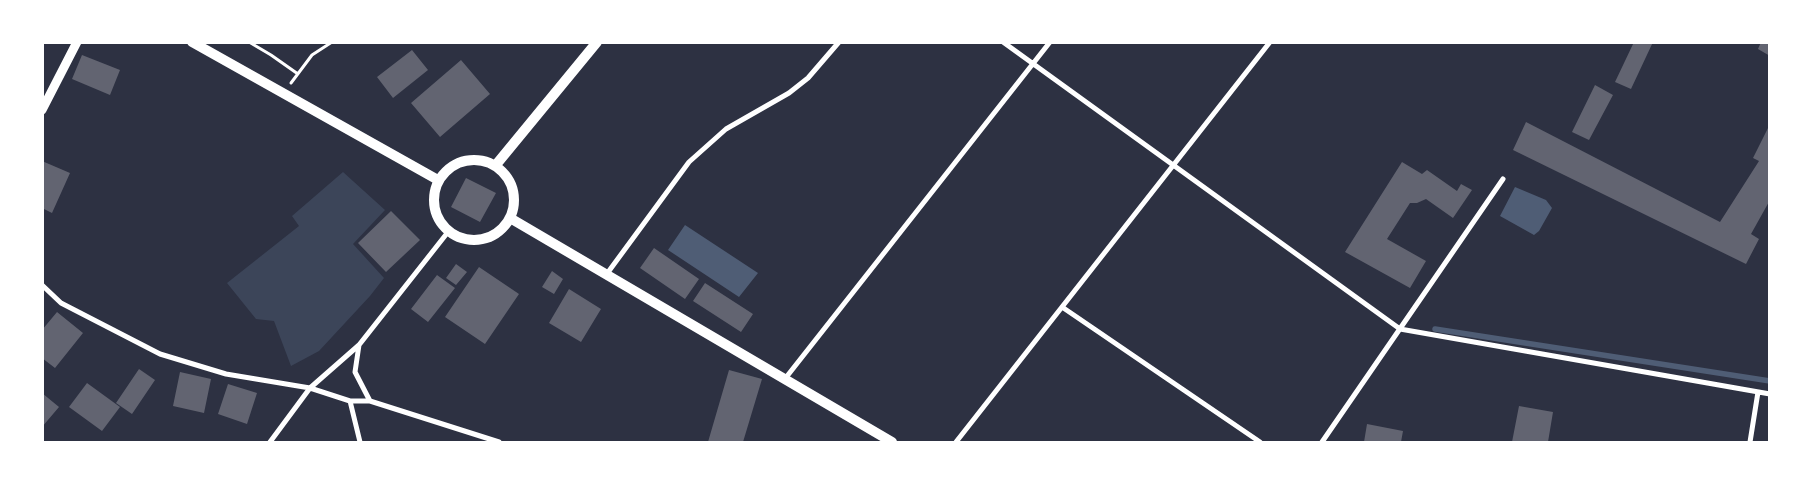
<!DOCTYPE html>
<html>
<head>
<meta charset="utf-8">
<style>
  body { margin:0 }
  #map { position:relative; width:1812px; height:485px; overflow:hidden; background:#2d3142; font-family:Inter,sans-serif }
  canvas { display:block }
  .frame { position:absolute; inset:0; border:44px solid #fff; pointer-events:none }
</style>
</head>
<body>
<div id="map">
<canvas width="1812" height="485"></canvas>
<div class="frame"></div>
</div>
<script>
const c = document.querySelector('canvas').getContext('2d');
c.lineJoin = 'round';
function paint(path, color) { c.fillStyle = color; c.fill(path, 'evenodd'); }
const shape = rows => new Path2D(rows.map(r => 'M' + r).join(''));
function strokePath(path, color, width, dash) { c.strokeStyle = color; c.lineWidth = width; c.lineCap = dash ? 'butt' : 'round'; c.setLineDash(dash || []); c.stroke(path); }
paint(shape([
  [343,172,385,210,353,244,384,278,370,296,319,351,291,366,274,321,256,319,227,283,299,226,292,216]
]), '#3c4559');
paint(shape([
  [1515,187,1546,200,1552,208,1539,231,1534,235,1500,216],
  [685,225,758,273,739,297,668,250]
]), '#4f5d75');
strokePath(shape([
  [1435,329,1770,381]
]), '#4f5d75', 5.5);
paint(shape([
  [1634,42,1653,42,1631,89,1615,82],
  [1761,42,1770,42,1770,56,1758,49],
  [412,50,428,70,393,98,377,77],
  [82,55,120,70,110,95,72,79],
  [461,60,490,94,440,137,411,103],
  [1595,85,1613,95,1589,140,1572,132],
  [1526,122,1720,222,1759,161,1753,158,1770,124,1770,200,1751,234,1759,239,1746,264,1513,150],
  [42,161,70,173,52,213,42,208],
  [1402,162,1422,174,1427,170,1457,191,1461,184,1472,190,1453,218,1426,199,1417,203,1410,203,1387,239,1426,261,1410,288,1345,252],
  [466,178,496,193,480,222,451,207],
  [391,211,420,240,386,272,358,243],
  [654,248,699,279,685,299,640,268],
  [456,264,467,272,456,285,446,278],
  [479,267,519,294,485,344,445,317],
  [552,271,563,279,554,294,542,287],
  [437,275,455,288,428,322,411,309],
  [705,283,753,314,741,332,693,301],
  [569,289,601,309,581,342,549,323],
  [57,312,83,333,55,368,42,358,42,330],
  [139,369,155,380,132,414,116,403],
  [729,370,762,379,743,442,708,442],
  [180,372,211,379,204,413,173,406],
  [87,383,120,407,102,431,69,407],
  [228,384,257,393,247,424,218,414],
  [42,393,59,407,42,427],
  [1519,406,1553,412,1548,442,1512,442],
  [1367,424,1403,431,1401,442,1364,442]
]), '#626471');
strokePath(shape([
  [249,42,271,55,298,74],
  [291,83,312,55,332,42]
]), '#fff', 3);
strokePath(shape([
  [1003,42,1400,329,1770,394],
  [606,275,689,162,726,129,789,93,808,78,839,42],
  [42,285,61,303,160,354,226,374,310,388,359,345,448,232],
  [1062,307,1260,442],
  [359,345,355,372,370,401],
  [784,380,1050,42],
  [350,401,360,442],
  [270,442,310,388,350,401,370,401,499,442],
  [956,442,1270,42],
  [1322,442,1503,179],
  [1750,442,1758,392]
]), '#fff', 5);
strokePath(shape([
  [42,110,77,42]
]), '#fff', 9);
strokePath(shape([
  [192,42,438,180],
  '434 200a40 40 0 1 1 80 0a40 40 0 1 1-80 0Z',
  [495,166,597,42],
  [510,218,892,442]
]), '#fff', 10);
</script>
</body>
</html>
